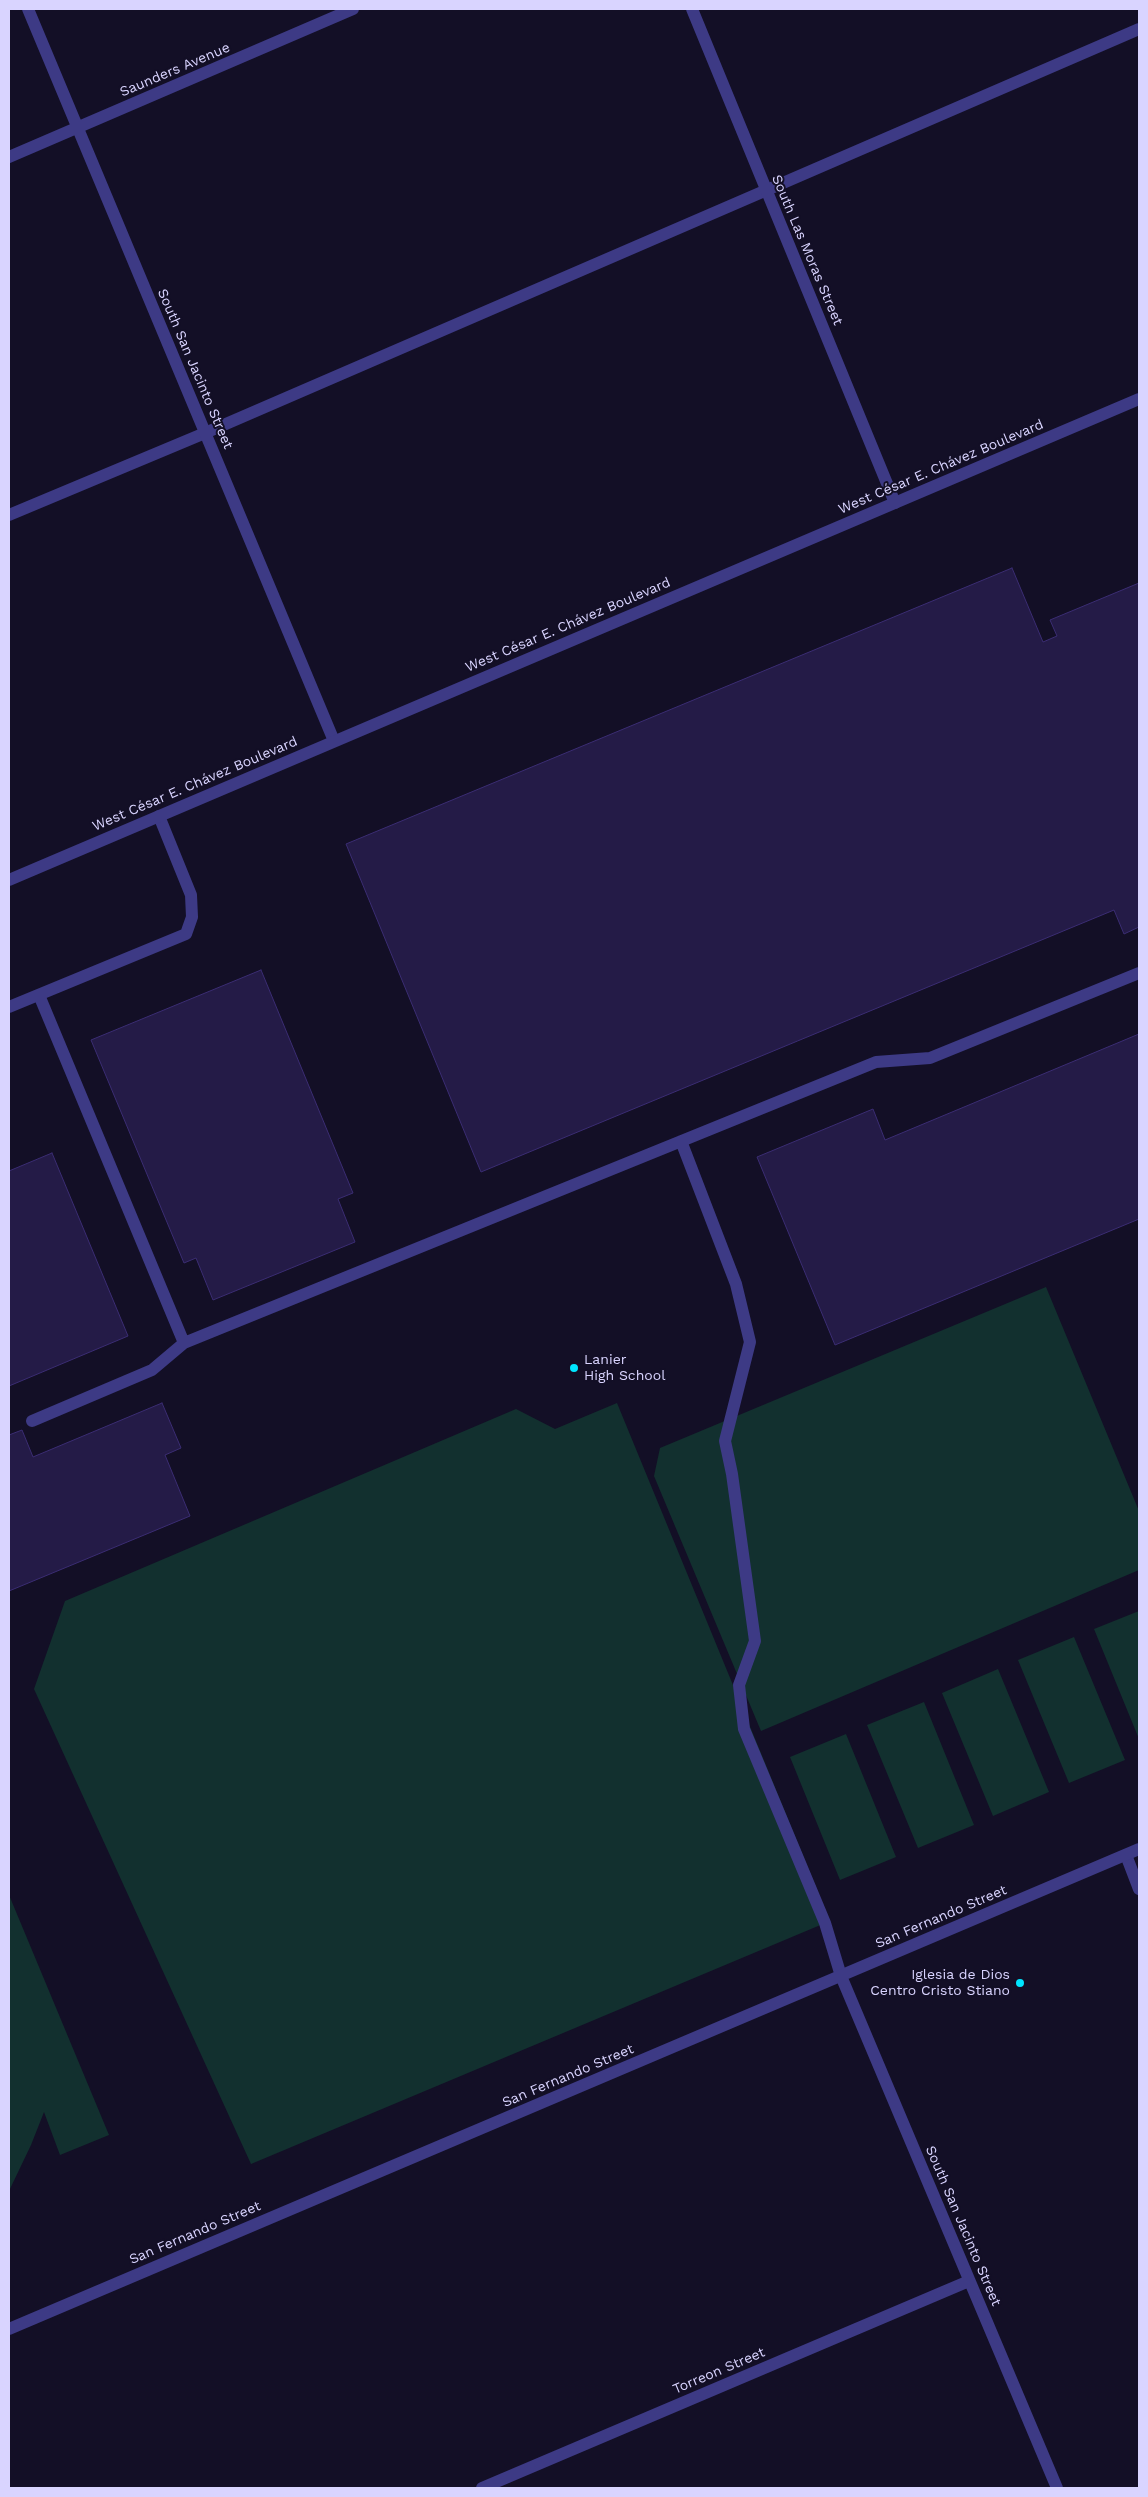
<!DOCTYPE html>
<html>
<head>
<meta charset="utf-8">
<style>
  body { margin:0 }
  #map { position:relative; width:1148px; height:2497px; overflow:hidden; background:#130f26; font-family:"Work Sans",sans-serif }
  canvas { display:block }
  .frame { position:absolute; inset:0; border:10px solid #d9d4ff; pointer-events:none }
</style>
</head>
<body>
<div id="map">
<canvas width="1148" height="2497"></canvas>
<div class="frame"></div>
</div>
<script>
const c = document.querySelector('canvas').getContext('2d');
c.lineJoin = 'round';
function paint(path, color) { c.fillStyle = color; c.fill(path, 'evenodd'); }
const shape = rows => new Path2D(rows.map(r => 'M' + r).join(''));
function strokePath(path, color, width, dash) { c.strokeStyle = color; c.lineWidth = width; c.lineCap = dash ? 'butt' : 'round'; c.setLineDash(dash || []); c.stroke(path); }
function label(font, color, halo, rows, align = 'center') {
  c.font = font + ' "Work Sans",sans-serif'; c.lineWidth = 4; c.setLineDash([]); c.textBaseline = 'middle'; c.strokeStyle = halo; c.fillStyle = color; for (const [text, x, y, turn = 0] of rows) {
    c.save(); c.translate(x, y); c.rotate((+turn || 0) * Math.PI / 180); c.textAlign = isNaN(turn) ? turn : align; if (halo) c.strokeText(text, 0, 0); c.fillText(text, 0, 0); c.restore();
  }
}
paint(shape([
  [1046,1287,1139,1511,1139,1570,761,1731,654,1476,660,1448],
  [617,1403,830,1921,251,2164,34,1689,65,1601,516,1409,555,1429],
  [1139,1611,1139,1739,1094,1629],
  [1074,1637,1125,1760,1069,1783,1018,1660],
  [998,1669,1049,1792,993,1816,942,1693],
  [924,1702,974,1825,918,1848,867,1725],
  [846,1734,896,1857,840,1880,790,1757],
  [9,1895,109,2135,60,2155,44,2112,31,2145,9,2191]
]), '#12302f');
const building = shape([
  [1012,568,1043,642,1057,636,1050,620,1139,583,1139,927,1124,934,1114,910,481,1172,346,844,1012,568],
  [261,970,353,1193,338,1199,355,1242,213,1300,196,1258,184,1263,91,1040,261,970],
  [1139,1034,1139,1219,835,1345,757,1157,873,1109,885,1140,1139,1034],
  [52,1153,128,1336,9,1386,9,1171,52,1153],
  [162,1403,181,1448,165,1455,190,1516,9,1591,9,1435,22,1430,33,1457,162,1403]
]);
paint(building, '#241b47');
strokePath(building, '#3b2d73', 1);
strokePath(shape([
  [9,515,205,433,1139,29],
  [39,995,184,1343],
  [9,1007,186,934,192,917,191,895,159,816],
  [681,1141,736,1284,750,1342,725,1441,732,1474,755,1641,739,1685,744,1729,825,1923,841,1976],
  [32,1421,152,1370,184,1343,876,1062,930,1058,1139,973],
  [1126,1855,1139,1889]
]), '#3d3a85', 12);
strokePath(shape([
  [28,9,334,741],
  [692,9,895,503],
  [9,157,353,9],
  [841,1976,1057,2488],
  [9,2329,1139,1849],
  [482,2488,969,2281]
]), '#3d3a85', 12);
strokePath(shape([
  [9,880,1139,399]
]), '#3d3a85', 12);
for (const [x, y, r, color] of [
  [574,1368,5,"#00e5ff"],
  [1020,1983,5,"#00e5ff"]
]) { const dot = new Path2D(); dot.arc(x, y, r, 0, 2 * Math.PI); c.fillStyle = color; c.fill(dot); strokePath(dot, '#130f26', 2); }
label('14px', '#d9d4ff', '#130f26', [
  ["Saunders Avenue",175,70,-23],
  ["South Las Moras Street",807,250,67],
  ["South San Jacinto Street",195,369,67],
  ["West César E. Chávez Boulevard",941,467,-23],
  ["West César E. Chávez Boulevard",568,625,-23],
  ["West César E. Chávez Boulevard",195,784,-23],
  ["San Fernando Street",941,1917,-23],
  ["San Fernando Street",568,2076,-23],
  ["South San Jacinto Street",963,2226,67],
  ["San Fernando Street",195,2233,-23],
  ["Torreon Street",719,2371,-23]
]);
label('14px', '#d9d4ff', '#130f26', [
  ["Lanier",584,1360],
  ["High School",584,1376],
  ["Iglesia de Dios",1010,1975,"right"],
  ["Centro Cristo Stiano",1010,1991,"right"]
], 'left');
</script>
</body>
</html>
